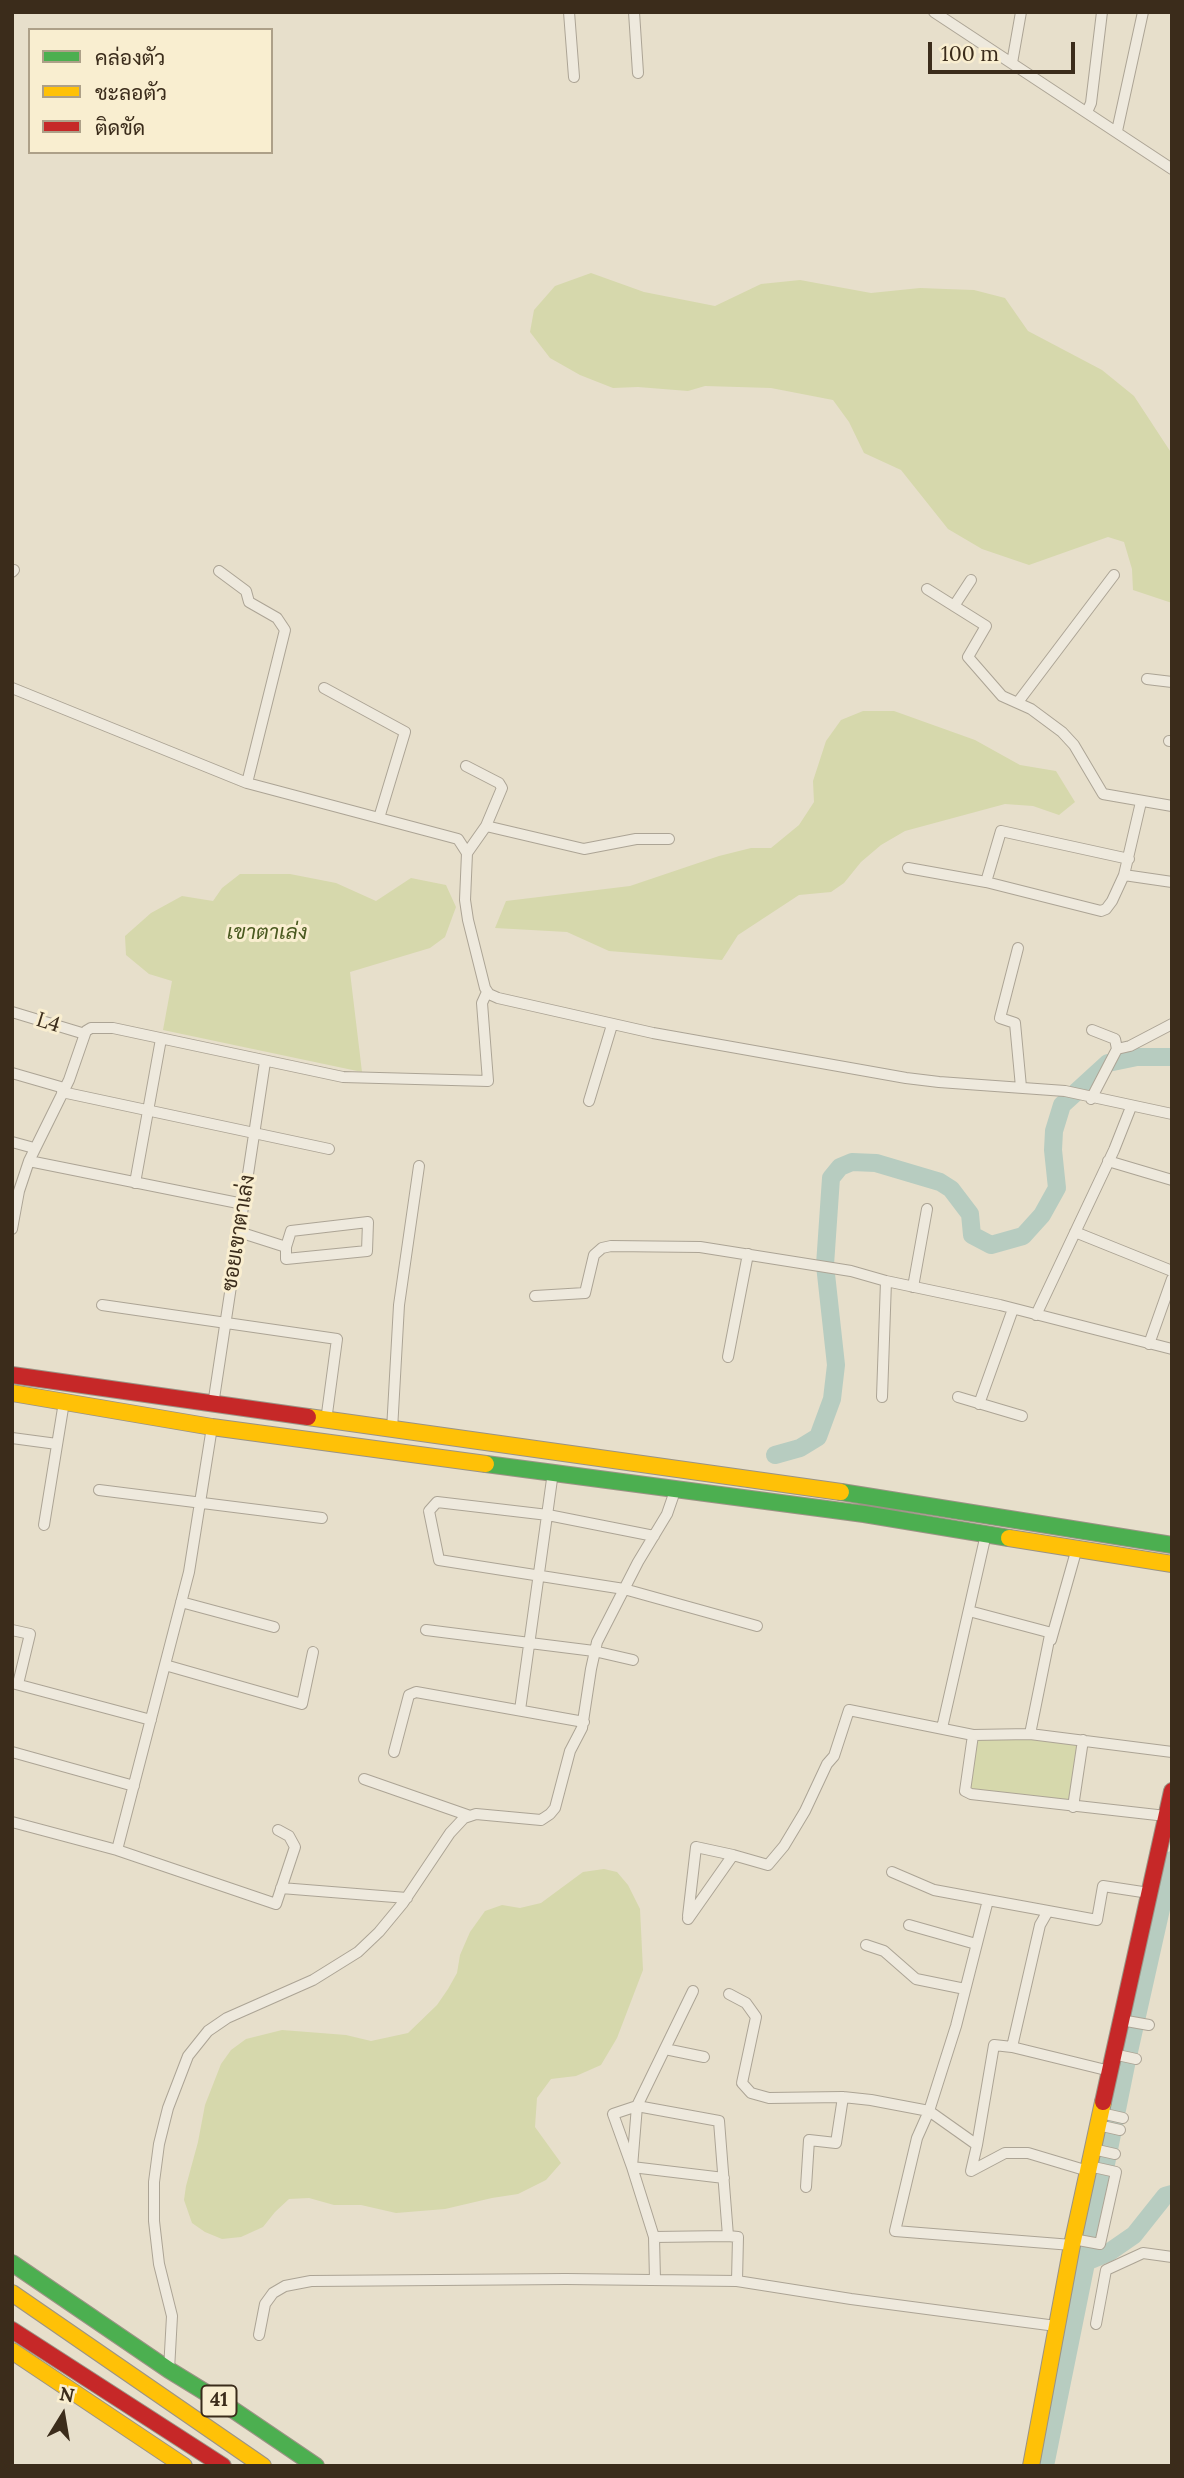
<!DOCTYPE html>
<html>
<head>
<meta charset="utf-8">
<style>
  body { margin:0 }
  #map { position:relative; width:1184px; height:2478px; overflow:hidden; background:#e7dfcb; font-family:Lora,Sarabun,serif }
  canvas { display:block }
  .frame { position:absolute; inset:0; border:14px solid #3b2c1b; pointer-events:none }
  .legend { position:absolute; left:28px; top:28px; width:245px; height:126px; box-sizing:border-box; background:#f9eed0; border:2px solid #ada088; margin:0; padding:9px 12px; list-style:none; font-size:21px; color:#3b2c1b }
  .legend li { display:flex; align-items:center; gap:14px; height:35px }
  .legend b { width:35px; border:2px solid #ada088 }
  .north { position:absolute; left:28px; top:2380px; width:70px; height:70px; -webkit-text-stroke:5px #f9eed0; paint-order:stroke; rotate:11deg; font-size:19px; font-weight:700; line-height:28px; text-align:center; color:#3b2c1b }
  .north::after { content:''; display:block; margin:auto; width:24px; height:32px; background:#3b2c1b; clip-path:polygon(50% 0,100% 100%,50% 72%,0 100%) }
  .scale { position:absolute; left:928px; top:42px; width:147px; height:32px; box-sizing:border-box; border:4px solid #3b2c1b; border-top:0; padding-left:9px; font-size:21px; line-height:24px; white-space:nowrap; color:#3b2c1b; -webkit-text-stroke:5px #f9eed0; paint-order:stroke }
</style>
</head>
<body>
<div id="map">
<canvas width="1184" height="2478"></canvas>
<div class="frame"></div>
<ul class="legend">
<li><b style="height:9px;background:#4caf50"></b>คล่องตัว</li>
<li><b style="height:9px;background:#ffc107"></b>ชะลอตัว</li>
<li><b style="height:9px;background:#c62828"></b>ติดขัด</li>
</ul>
<div class="north">N</div>
<div class="scale">100 m</div>
</div>
<script>
const c = document.querySelector('canvas').getContext('2d');
c.lineJoin = 'round';
function paint(path, color) { c.fillStyle = color; c.fill(path, 'evenodd'); }
const shape = rows => new Path2D(rows.map(r => 'M' + r).join(''));
function strokePath(path, color, width, dash) { c.strokeStyle = color; c.lineWidth = width; c.lineCap = dash ? 'butt' : 'round'; c.setLineDash(dash || []); c.stroke(path); }
function label(font, color, halo, rows, align = 'center') {
  c.font = font + ' Lora,Sarabun,serif'; c.lineWidth = 6; c.setLineDash([]); c.textBaseline = 'middle'; c.strokeStyle = halo; c.fillStyle = color; for (const [text, x, y, turn = 0] of rows) {
    c.save(); c.translate(x, y); c.rotate((+turn || 0) * Math.PI / 180); c.textAlign = isNaN(turn) ? turn : align; if (halo) c.strokeText(text, 0, 0); c.fillText(text, 0, 0); c.restore();
  }
}
paint(shape([
  [591,273,644,292,715,306,761,284,800,280,871,293,920,288,946,289,974,290,1005,298,1028,331,1102,370,1134,396,1172,454,1172,603,1133,590,1132,569,1124,542,1108,537,1029,565,982,549,948,529,901,470,864,453,849,422,833,400,771,388,705,386,688,391,638,387,613,388,580,375,550,358,530,332,534,310,555,286],
  [863,711,894,711,975,740,1020,765,1056,771,1075,802,1059,815,1033,806,1005,804,905,831,881,845,861,862,844,883,831,892,799,895,738,935,722,960,609,951,567,932,495,928,506,901,630,886,719,856,751,848,771,848,799,825,814,802,813,781,826,741,841,720],
  [240,874,290,874,336,883,376,901,411,878,446,885,456,907,445,937,430,948,350,972,362,1072,163,1030,172,981,149,974,126,955,125,936,151,913,182,896,213,901,222,888],
  [973,1735,1083,1740,1073,1807,965,1791],
  [604,1869,617,1872,628,1885,640,1909,643,1970,617,2038,601,2065,576,2076,551,2079,537,2098,535,2127,561,2163,546,2180,518,2194,492,2198,445,2209,396,2213,361,2205,334,2205,309,2198,289,2199,275,2212,263,2227,241,2237,222,2239,205,2232,192,2223,184,2200,186,2186,198,2142,205,2105,221,2064,231,2050,246,2039,282,2030,346,2035,371,2041,408,2033,437,2005,448,1989,457,1973,460,1955,470,1932,485,1911,502,1905,520,1908,541,1903,583,1872]
]), '#d6d8ac');
strokePath(shape([
  [775,1455,800,1448,818,1437,832,1399,836,1365,825,1265,831,1178,840,1167,852,1162,876,1163,940,1182,951,1189,970,1214,972,1235,991,1245,1023,1236,1042,1215,1057,1188,1053,1150,1054,1131,1062,1105,1108,1063,1137,1057,1172,1057],
  [1086,2262,1108,2253,1134,2235,1165,2196,1172,2194],
  [1045,2466,1126,2065,1172,1860]
]), '#b7ccc0', 18);
const street = shape([
  [569,12,574,77],
  [634,12,638,73],
  [934,12,1172,169],
  [1012,63,1021,12],
  [1087,112,1091,103,1102,12],
  [1117,131,1143,12],
  [219,571,246,591,249,602,277,618,285,630,247,783],
  [12,572,14,570],
  [927,589,986,626,968,657,1002,696,1031,709,1062,732,1074,745,1103,794,1172,806],
  [954,606,971,580],
  [1147,679,1172,682],
  [12,688,247,783,458,839,467,853,465,900,468,920,485,988,489,994,498,998,653,1033,906,1078,939,1082,1065,1091,1172,1114],
  [324,688,405,732,379,818],
  [1018,702,1114,575],
  [1169,741,1172,741],
  [466,766,499,783,502,788,486,826],
  [467,853,486,826,584,849,636,839,669,839],
  [908,868,986,882,1101,911,1106,909,1112,901,1124,875,1141,802],
  [1124,875,1172,882],
  [986,882,1001,831,1129,859],
  [1018,948,1000,1018,1015,1023,1021,1087],
  [12,1012,85,1034],
  [1092,1030,1115,1039,1117,1049],
  [12,1073,64,1088],
  [62,1092,329,1149],
  [1091,1099,1117,1049,1130,1046,1172,1024],
  [589,1101,612,1025],
  [12,1142,34,1148],
  [29,1161,243,1204],
  [1108,1161,1172,1180],
  [135,1183,161,1039],
  [12,1229,19,1191,29,1161,69,1080,86,1031,91,1028,113,1028,343,1077,488,1081,482,1003,487,992],
  [239,1232,286,1247,286,1259,367,1251,368,1222,291,1231,286,1247],
  [1075,1232,1172,1271],
  [913,1287,927,1209],
  [535,1296,585,1293,594,1255,602,1248,611,1246,700,1247,851,1271,886,1281,1000,1305,1172,1349],
  [102,1305,337,1339,326,1421],
  [1036,1315,1114,1150,1131,1107],
  [1149,1344,1172,1279],
  [728,1357,748,1254],
  [882,1397,886,1281],
  [958,1397,1022,1416],
  [979,1404,1013,1309],
  [213,1405,265,1062],
  [392,1430,399,1305,419,1166],
  [12,1438,57,1444],
  [99,1490,322,1518],
  [44,1525,64,1402],
  [654,1536,548,1515,437,1502,429,1511,439,1560,624,1589,757,1626],
  [181,1602,274,1627],
  [969,1611,1048,1632,1050,1635,1030,1734],
  [12,1630,30,1634,18,1684],
  [426,1630,594,1651,633,1660],
  [1051,1640,1077,1548],
  [165,1665,302,1704,313,1652],
  [12,1683,151,1720],
  [520,1710,553,1472],
  [942,1728,986,1534],
  [973,1735,965,1791,971,1794,1166,1816],
  [12,1752,134,1786],
  [394,1752,409,1695,416,1692,584,1722],
  [364,1779,470,1816],
  [1073,1807,1083,1740],
  [12,1822,117,1850,276,1904,295,1847,289,1836,278,1830],
  [117,1850,189,1572,212,1427],
  [892,1872,934,1890,988,1900],
  [281,1888,407,1898],
  [1048,1911,1040,1925,1012,2047,1110,2071],
  [688,1916,696,1847,733,1855],
  [688,1919,733,1855,768,1865,784,1846,805,1811,827,1764,834,1756,849,1710,973,1735,1030,1734,1172,1752],
  [909,1925,976,1944],
  [866,1945,884,1951,916,1979,965,1989],
  [693,1991,637,2106,719,2121,728,2236,738,2237,737,2281],
  [729,1994,746,2003,756,2017,742,2083,751,2093,769,2098,843,2097,871,2100,929,2111,956,2026,988,1900,1097,1920,1103,1886,1149,1893],
  [1121,2020,1149,2025],
  [1012,2047,994,2045,977,2145,929,2111,917,2138,895,2231,1072,2245],
  [665,2049,704,2057],
  [1113,2054,1136,2059],
  [1101,2113,1123,2118],
  [1098,2125,1120,2130],
  [977,2145,971,2171,1005,2153,1028,2153,1088,2171],
  [1093,2149,1115,2154],
  [806,2187,809,2140,836,2143,843,2097],
  [654,2237,728,2236],
  [1073,2239,1100,2244,1116,2172,1089,2166],
  [655,2280,654,2237,632,2167,637,2106,613,2114,632,2167,724,2178],
  [1096,2324,1106,2270,1143,2253,1172,2257],
  [259,2335,265,2304,273,2293,285,2286,311,2281,566,2279,737,2281,851,2299,1056,2326],
  [169,2370,172,2316,159,2264,154,2221,154,2182,159,2144,168,2108,188,2056,208,2031,227,2018,313,1980,358,1952,379,1932,403,1903,450,1833,464,1818,476,1814,541,1820,550,1814,555,1808,570,1751,582,1728,591,1669,597,1642,638,1562,667,1514,676,1488]
]);
const fast = shape([
  [486,1464,864,1514,1009,1538],
  [841,1492,1172,1545],
  [12,2263,169,2370,226,2405,316,2466]
]);
const slow = shape([
  [12,1393,212,1427,486,1464],
  [308,1417,841,1492],
  [1009,1538,1172,1564],
  [12,2293,263,2466],
  [12,2351,184,2466],
  [1031,2466,1072,2245,1103,2102]
]);
const jam = shape([
  [12,1375,308,1417],
  [1103,2102,1172,1791],
  [12,2330,223,2466]
]);
strokePath(street, '#aca495', 12);
strokePath(fast, '#9b9385', 18);
strokePath(slow, '#9b9385', 18);
strokePath(jam, '#9b9385', 18);
strokePath(street, '#eee9dd', 10);
strokePath(fast, '#4caf50', 16);
strokePath(slow, '#ffc107', 16);
strokePath(jam, '#c62828', 16);
for (const [x, y, w] of [
  [219,2401,35]
]) { const box = new Path2D(); box.roundRect(x - w / 2, y - 15.5, w, 31, 5); c.fillStyle = '#f9eed0'; c.fill(box); strokePath(box, '#3b2c1b', 2); }
label('bold 19px', '#3b2c1b', null, [
  ["41",219,2401]
]);
label('italic 21px', '#4a5a20', '#f9eed0', [
  ["เขาตาเล่ง",267,933]
]);
label('21px', '#3b2c1b', '#f9eed0', [
  ["L4",48,1023,17],
  ["ซอยเขาตาเล่ง",239,1233,-81]
]);
</script>
</body>
</html>
